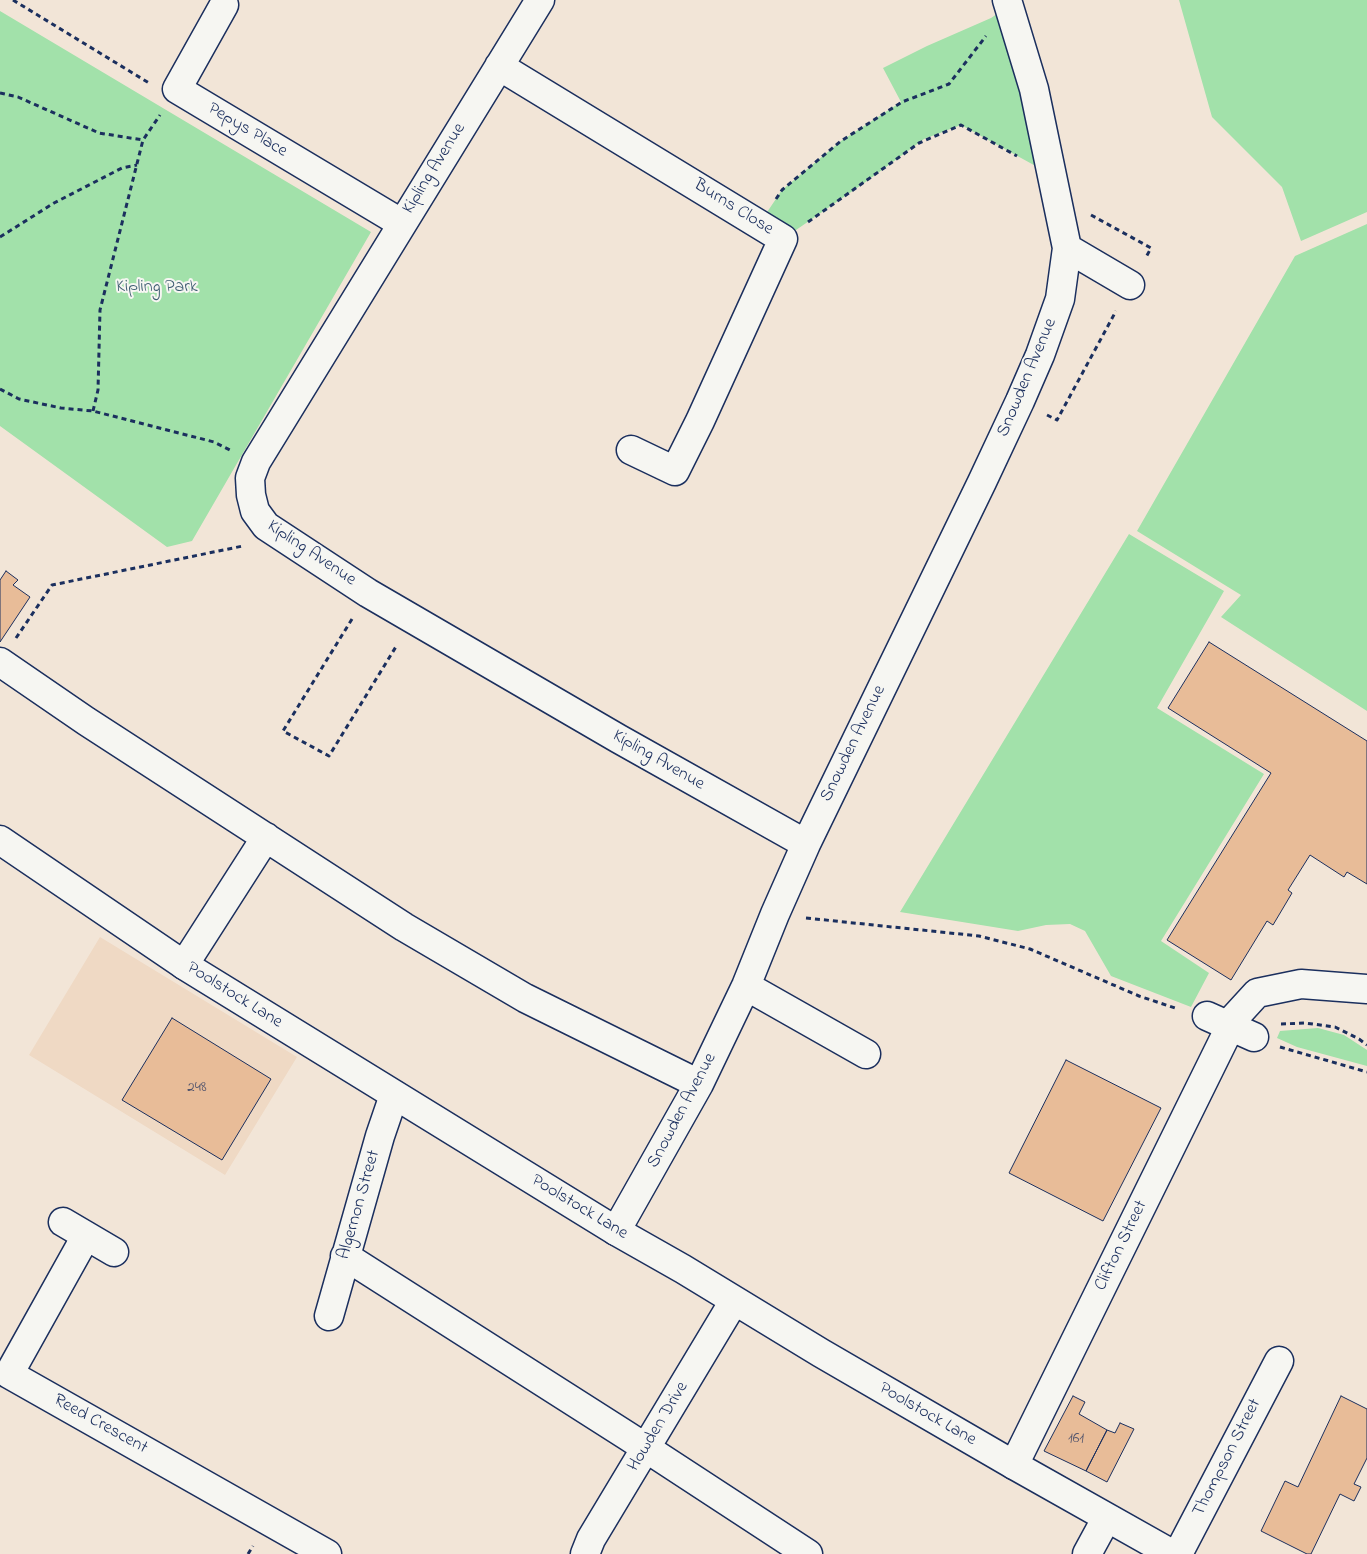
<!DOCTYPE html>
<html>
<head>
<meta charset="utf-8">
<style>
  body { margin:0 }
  canvas { display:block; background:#f2e5d7 }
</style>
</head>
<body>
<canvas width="1367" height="1554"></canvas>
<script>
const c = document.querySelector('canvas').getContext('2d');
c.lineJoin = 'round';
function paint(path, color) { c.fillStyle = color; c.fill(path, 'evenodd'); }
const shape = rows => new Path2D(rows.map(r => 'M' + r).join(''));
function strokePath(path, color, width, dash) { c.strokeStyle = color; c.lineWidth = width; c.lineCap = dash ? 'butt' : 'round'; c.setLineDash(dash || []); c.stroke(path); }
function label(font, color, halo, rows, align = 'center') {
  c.font = font + ' "Indie Flower",sans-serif'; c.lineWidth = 4; c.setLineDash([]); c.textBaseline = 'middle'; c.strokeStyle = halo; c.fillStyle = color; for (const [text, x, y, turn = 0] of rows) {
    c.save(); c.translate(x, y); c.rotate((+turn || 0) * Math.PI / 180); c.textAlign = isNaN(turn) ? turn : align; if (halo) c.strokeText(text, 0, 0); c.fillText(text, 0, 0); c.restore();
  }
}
paint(shape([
  [100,937,297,1057,225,1175,29,1055]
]), '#efd9c4');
paint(shape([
  [1179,0,1367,0,1367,212,1301,241,1282,187,1212,117],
  [1009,6,1052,175,961,125,924,139,867,181,783,239,759,224,782,190,841,141,901,102,883,68,927,46,991,18],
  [0,11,371,232,192,541,167,547,0,426],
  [1367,224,1367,711,1221,617,1241,595,1137,531,1295,256],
  [1129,534,1224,591,1157,708,1264,774,1161,941,1209,973,1191,1007,1111,976,1085,931,1070,924,1046,925,1018,931,900,912],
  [1318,1028,1344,1035,1364,1048,1367,1050,1367,1066,1297,1047,1277,1038,1280,1031]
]), '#a2e1aa');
const building = shape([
  [6,571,18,580,13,585,30,597,0,642,0,580,6,571],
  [1209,642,1367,741,1367,884,1347,872,1344,877,1310,855,1288,890,1292,893,1273,925,1267,921,1231,980,1167,940,1271,773,1168,708,1209,642],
  [172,1018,271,1079,222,1160,122,1100,172,1018],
  [1066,1060,1161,1108,1103,1221,1009,1173,1066,1060],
  [1073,1396,1085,1402,1079,1414,1107,1430,1086,1471,1044,1451,1073,1396],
  [1341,1396,1367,1409,1367,1458,1354,1484,1361,1487,1354,1501,1340,1494,1311,1554,1307,1554,1261,1531,1285,1481,1298,1487,1341,1396],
  [1120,1423,1134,1429,1107,1482,1086,1471,1107,1430,1115,1433,1120,1423]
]);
paint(building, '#e8bc98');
strokePath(building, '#1b2f5e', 1);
const minor = shape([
  [540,0,256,462,250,478,251,495,255,511,266,526,368,593,619,739,806,844],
  [224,5,177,89,401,223],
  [499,66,783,239,700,421,675,471,631,450],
  [1067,248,1130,285],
  [0,662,86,721,404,927,525,998,699,1084],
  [184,965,266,837],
  [746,986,866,1054],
  [1207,1016,1254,1037],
  [63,1222,114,1252],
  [616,1231,699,1084,746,986,775,914,806,844,982,482,1020,401,1040,355,1060,299,1067,248,1034,89,1007,0],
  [86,1236,9,1374,327,1554],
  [345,1256,629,1437,808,1554],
  [329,1316,380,1136,394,1095],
  [1014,1465,1235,1017,1257,993,1301,984,1367,989],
  [585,1554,591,1539,734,1301],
  [1087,1554,1106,1519],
  [1178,1554,1279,1361]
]);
const major = shape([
  [0,840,184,965,616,1231,683,1269,821,1353,1014,1465,1172,1554]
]);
strokePath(minor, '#1b2f5e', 31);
strokePath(major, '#1b2f5e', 31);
strokePath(shape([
  [13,0,149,83],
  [0,93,18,97,99,133,143,140],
  [776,199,782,190,841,141,902,102,949,84,986,36],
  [1091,215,1151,248,1145,259],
  [808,222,919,143,961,125,1017,156],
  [0,237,54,203,122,168,137,165],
  [0,389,19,399,61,408,93,411,214,442,230,450],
  [93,411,98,390,100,310,143,140,160,115],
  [1047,415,1057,420,1116,311],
  [352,619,283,731,329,756,397,645],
  [16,638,52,585,243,546],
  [806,918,979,936,1030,949,1139,996,1178,1009],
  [1281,1024,1305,1023,1335,1027,1359,1039,1367,1045],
  [1280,1047,1367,1072],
  [248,1554,253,1546]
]), '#1b2f5e', 3, [5, 4]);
strokePath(minor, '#f6f6f2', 28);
strokePath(major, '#f6f6f2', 28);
label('15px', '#4e526c', null, [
  ["248",197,1089],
  ["161",1076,1440]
]);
label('18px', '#1b2f5e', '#f6f6f2', [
  ["Pepys Place",247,131,31],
  ["Kipling Avenue",435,169,-58],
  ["Burns Close",733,208,32],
  ["Snowden Avenue",1028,378,-67],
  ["Kipling Avenue",311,554,34],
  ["Snowden Avenue",854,744,-64],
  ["Kipling Avenue",658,761,30],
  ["Poolstock Lane",234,996,32],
  ["Snowden Avenue",683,1111,-62],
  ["Algernon Street",360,1205,-74],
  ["Poolstock Lane",579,1208,31],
  ["Clifton Street",1122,1246,-64],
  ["Poolstock Lane",927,1415,30],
  ["Reed Crescent",100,1425,29],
  ["Howden Drive",659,1427,-59],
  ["Thompson Street",1228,1458,-63]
]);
label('18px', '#3d5c71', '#f6f6f2', [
  ["Kipling Park",157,288]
]);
</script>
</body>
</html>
